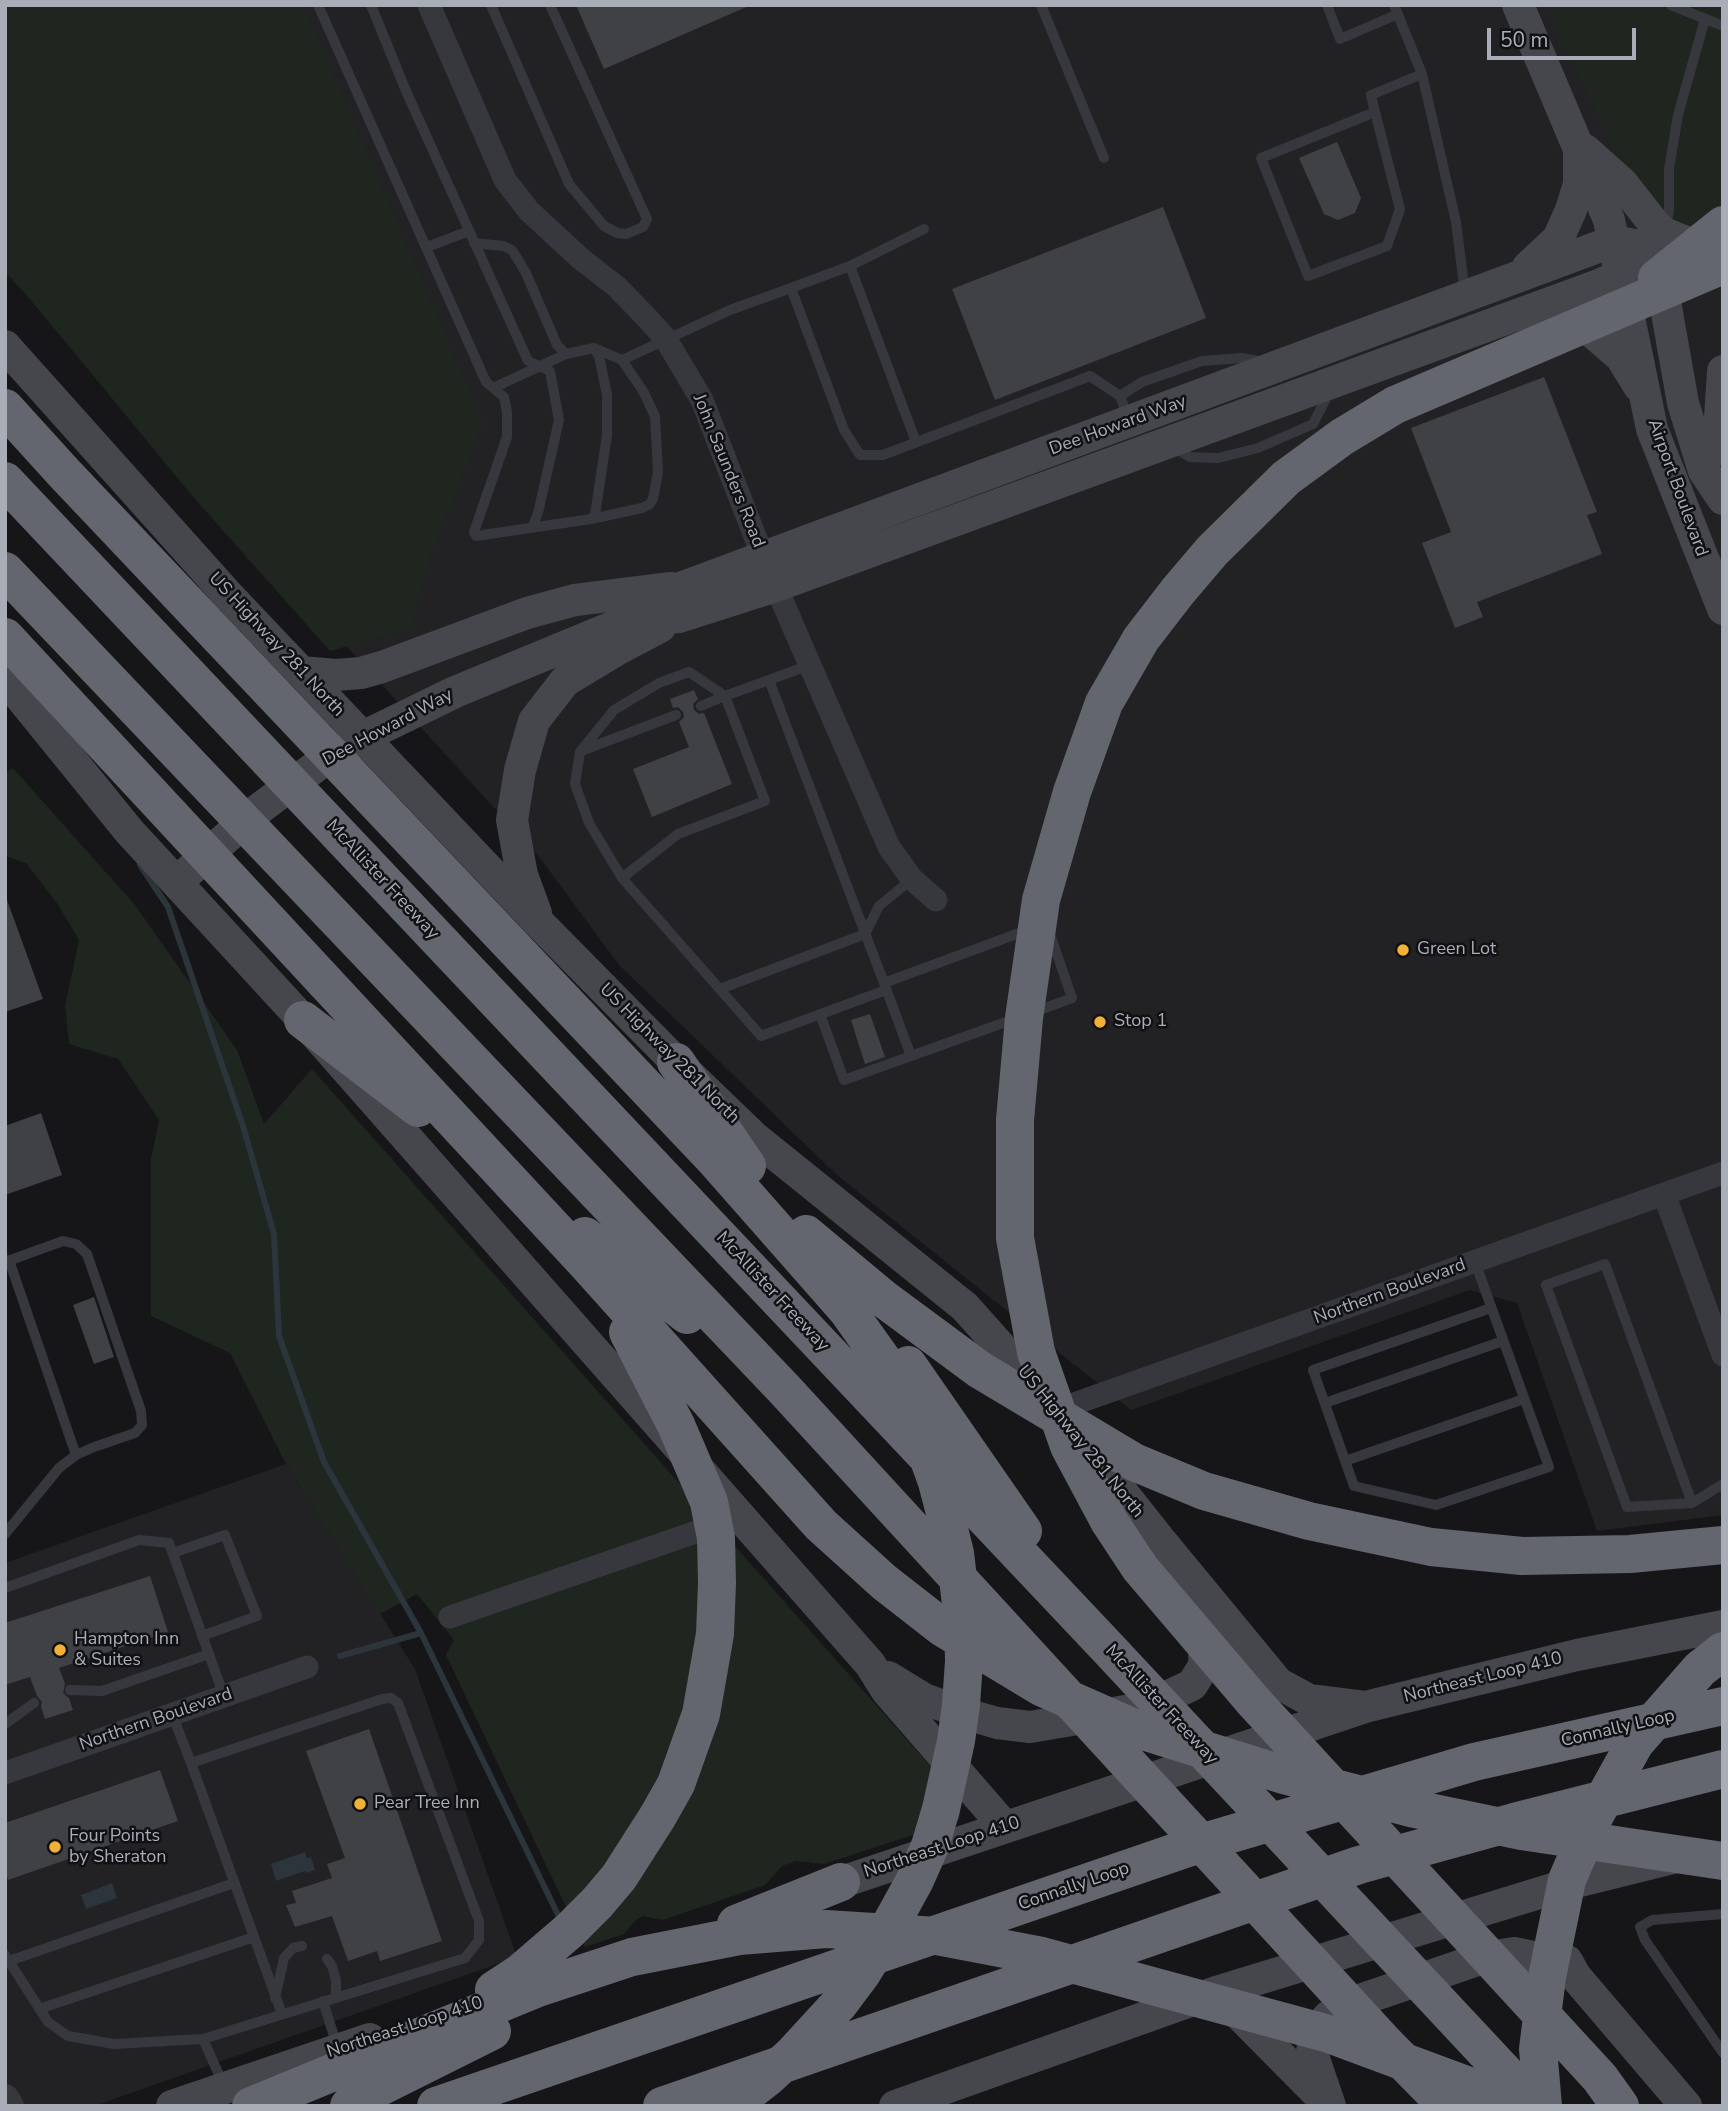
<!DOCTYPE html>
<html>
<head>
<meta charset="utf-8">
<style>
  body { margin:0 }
  #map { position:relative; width:1728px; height:2111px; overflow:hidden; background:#161618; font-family:"Nunito Sans",sans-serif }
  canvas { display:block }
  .frame { position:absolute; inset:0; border:7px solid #a8adb8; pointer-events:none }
  .scale { position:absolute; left:1487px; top:28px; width:149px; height:32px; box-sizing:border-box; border:4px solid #a8adb8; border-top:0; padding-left:9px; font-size:21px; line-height:24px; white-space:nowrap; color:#a8adb8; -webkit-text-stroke:5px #111113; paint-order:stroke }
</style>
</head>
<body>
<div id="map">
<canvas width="1728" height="2111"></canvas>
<div class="frame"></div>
<div class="scale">50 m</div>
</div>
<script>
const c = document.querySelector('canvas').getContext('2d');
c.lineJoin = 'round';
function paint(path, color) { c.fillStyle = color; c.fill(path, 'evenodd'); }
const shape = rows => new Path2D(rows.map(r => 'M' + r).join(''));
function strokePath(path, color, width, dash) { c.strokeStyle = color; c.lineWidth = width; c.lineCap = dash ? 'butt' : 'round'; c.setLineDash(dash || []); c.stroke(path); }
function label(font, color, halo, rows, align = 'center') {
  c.font = font + ' "Nunito Sans",sans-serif'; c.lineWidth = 5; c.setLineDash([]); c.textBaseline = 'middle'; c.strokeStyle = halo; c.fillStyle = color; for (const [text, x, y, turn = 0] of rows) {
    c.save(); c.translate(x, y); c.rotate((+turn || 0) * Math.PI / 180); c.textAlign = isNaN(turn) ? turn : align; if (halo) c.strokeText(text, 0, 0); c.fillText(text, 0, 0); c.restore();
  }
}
paint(shape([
  [5,5,1723,5,1723,1515,1597,1531,1517,1303,1470,1290,1131,1410,837,1175,619,965,540,858,5,272],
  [286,1464,415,1669,517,1957,94,2106,5,2106,5,1563]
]), '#222225');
paint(shape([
  [5,5,303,5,483,423,430,556,410,628,330,651,195,499,5,269],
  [1547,5,1723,5,1723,214,1696,227,1647,211,1623,170],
  [13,768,135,905,237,1050,264,1124,312,1069,954,1793,961,1805,959,1820,824,1864,796,1861,782,1866,765,1885,663,1920,643,1916,636,1920,624,1934,585,1947,446,1655,454,1640,417,1594,380,1614,286,1464,230,1353,151,1316,151,1159,159,1120,118,1059,69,1044,65,1006,79,940,59,906,26,863,5,856,5,773]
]), '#1e261f');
paint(shape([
  [305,1852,307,1858,311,1857,315,1870,306,1873,305,1871,276,1881,271,1864],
  [112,1883,117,1898,86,1909,81,1895]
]), '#2c353c');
strokePath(shape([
  [140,865,168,907,243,1126,274,1234,279,1336,324,1462,421,1633,561,1921],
  [340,1656,421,1633]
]), '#2c353c', 6);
paint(shape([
  [576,5,751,5,604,69],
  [1337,142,1361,198,1355,213,1338,220,1324,214,1299,158],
  [1163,207,1206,318,995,400,952,289],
  [1544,377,1597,512,1587,515,1602,554,1477,602,1483,617,1455,628,1422,543,1451,532,1411,428],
  [694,690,698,699,693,704,694,710,699,714,704,713,732,784,652,817,633,769,689,747,679,722,684,717,683,712,678,707,673,708,670,699],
  [5,900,7,900,43,999,5,1012],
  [870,1014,885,1057,865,1064,851,1020],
  [41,1113,62,1175,5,1195,5,1126],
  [94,1297,114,1357,94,1364,73,1305],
  [150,1576,168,1632,59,1668,65,1684,63,1693,69,1698,73,1710,45,1719,41,1707,42,1702,37,1696,30,1677,5,1685,5,1623],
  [369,1729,442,1941,380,1961,377,1951,348,1961,332,1916,295,1927,286,1905,296,1903,292,1891,332,1878,327,1864,345,1858,306,1751],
  [160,1770,178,1821,8,1880,5,1871,5,1823]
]), '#404145');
strokePath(shape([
  [318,5,486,382,504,397,507,412,507,437,474,532,476,536,591,519,595,515,607,435,607,395,599,356,594,348],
  [371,5,406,91,528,361,550,371,559,420,538,513,533,526],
  [491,5,569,184,604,226,617,233,626,234,643,227,647,219,550,5],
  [1041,5,1104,158],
  [1327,5,1340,39,1398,14],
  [1394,5,1422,74,1456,222,1465,293],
  [1671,5,1723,26],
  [1375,112,1261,158,1308,276,1387,246,1400,209,1375,112,1371,95,1422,74],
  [1665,229,1669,211,1669,169,1678,115,1705,19],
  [474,243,503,246,512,250,526,273,557,345,566,354],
  [427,247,469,231],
  [850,266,924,229],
  [791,288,850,266,916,442],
  [622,360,730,310,791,288,844,430,860,455,883,455,1090,376,1120,396,1128,417],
  [493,388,566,354,594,348,622,360,643,391,655,416,658,472,653,499,650,504,642,508,591,519],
  [1120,396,1142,382,1202,361,1242,358,1263,362],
  [1173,447,1190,457,1218,458,1258,448,1313,424,1330,391],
  [769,680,884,983,1030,929],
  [725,696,689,672,659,683,614,710,580,752,575,784,589,823,622,878,761,1036,886,990],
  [701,706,725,696],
  [581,751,676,715],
  [622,878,678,834,765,801,725,696,810,665],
  [884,983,911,1056],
  [720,989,865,934,879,906,912,879],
  [1032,1013,1072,998,1049,931],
  [820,1014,844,1080,1017,1018],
  [9,1260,76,1455],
  [5,1262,63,1241,76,1244,87,1254,141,1411,142,1425,135,1433,94,1447,76,1455,59,1468,5,1534],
  [1475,1262,1549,1467,1436,1505,1354,1486,1313,1370,1491,1308],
  [1325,1403,1503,1341],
  [1345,1461,1524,1399],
  [1692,1503,1605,1264,1546,1285,1627,1507,1692,1503,1723,1484],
  [173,1553,225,1535,257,1616,202,1636],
  [5,1588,139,1540,169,1543,224,1696],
  [70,1690,102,1691,209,1654],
  [172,1714,191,1763,382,1699,391,1698,398,1703,479,1921,479,1940,465,1958,203,2039],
  [5,1724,34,1703],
  [191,1763,282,2014],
  [1723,1914,1652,1920,1640,1927,1645,1940,1723,2053],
  [5,1955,48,2022,68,2036,114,2044,203,2039,224,2086],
  [327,1959,332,1966,336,1980,336,1997],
  [9,1961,234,1883],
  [275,1998,284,1958,293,1948,302,1946],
  [323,2001,337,2046],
  [39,2009,254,1937]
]), '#37383d', 10);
strokePath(shape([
  [429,5,505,180,529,211,581,259,617,287,648,319,665,338,702,400,763,557,889,847,912,879,936,900],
  [1664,1194,1723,1355],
  [1057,1410,1723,1173],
  [450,1617,725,1522],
  [5,1773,307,1667]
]), '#37383d', 23);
strokePath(shape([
  [5,2098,10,2106]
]), '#37383d', 28);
strokePath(shape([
  [1518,5,1609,220,1652,429,1723,609],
  [1585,150,1622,183,1655,225,1664,233,1694,245],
  [1614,241,1639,246,1658,262,1683,403,1704,471,1723,499],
  [1528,267,1558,239,1571,210,1579,184,1579,153],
  [1564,314,1592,332,1621,357,1639,386],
  [5,346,226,593,540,924,676,1062,755,1138,965,1307,1057,1410,1160,1540,1278,1683,1309,1700,1365,1707],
  [1723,371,1719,434,1723,450],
  [632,621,679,617,776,586,1596,286,1680,251],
  [301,672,336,675,361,673,382,667,527,613,575,600,671,588],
  [5,678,129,831,303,1020,870,1664,887,1691,1005,1827],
  [178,881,255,812,319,764,373,732,455,692,627,621,683,587,1614,241],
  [536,913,522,875,512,820,520,770,534,721,565,681,618,649,660,627],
  [888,1677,924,1699,966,1714,997,1723,1030,1727,1143,1708,1192,1685,1204,1666,1205,1627],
  [818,1890,1365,1707,1577,1655,1723,1626],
  [1567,1961,1576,1977,1686,2106],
  [1230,2005,1324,2100],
  [172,2106,370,2039],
  [895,2106,1216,1992,1572,1883,1677,1857],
  [1330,2106,1312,2053,1314,2033,1329,2016,1357,2001,1483,1958,1514,1953,1543,1959,1576,1977]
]), '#45474d', 32);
strokePath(shape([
  [1657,278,1723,225],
  [5,408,64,473,715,1160,847,1310,884,1362,914,1418,937,1482,945,1513,955,1553,963,1621,964,1661,961,1705,956,1741,941,1809,930,1846,915,1880,881,1942,862,1973,838,2005,792,2055,768,2077,731,2106],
  [5,481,1105,1645,1536,2106],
  [5,571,785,1390,1385,2043,1447,2106],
  [5,637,587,1264,821,1525,884,1582,943,1628,1041,1687,1134,1728,1284,1775,1415,1809,1521,1831,1723,1861],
  [303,1020,418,1108],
  [676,1062,747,1166],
  [806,1234,884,1299,980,1370,1134,1462,1204,1491,1309,1521,1431,1547,1522,1556,1630,1554,1723,1545],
  [585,1236,687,1315],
  [908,1365,1023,1531],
  [736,1924,841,1882],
  [494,1990,520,1973,570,1930,597,1903,619,1877,658,1816,676,1784,701,1714,715,1634,717,1583,716,1538,709,1502,676,1425,628,1332],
  [251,2106,538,1988,632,1957,739,1936,826,1929,937,1936,1042,1956,1329,2034,1523,2106],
  [349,2106,358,2098,492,2031],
  [436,2106,1211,1840,1474,1762,1723,1706],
  [662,2106,1359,1865,1514,1822,1723,1769],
  [1543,2106,1538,2049,1547,1977,1567,1880,1595,1815,1635,1743,1700,1669,1723,1651],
  [1620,2106,1600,2078,1254,1702,1140,1568,1109,1521,1069,1446,1036,1352,1015,1238,1015,1120,1024,1018,1041,900,1072,792,1104,703,1141,639,1178,591,1212,551,1286,478,1342,437,1395,405,1723,265]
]), '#63666e', 38);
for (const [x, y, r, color] of [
  [1403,950,7,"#f2b134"],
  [1100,1022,7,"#f2b134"],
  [60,1650,7,"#f2b134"],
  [360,1804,7,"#f2b134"],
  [55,1847,7,"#f2b134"]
]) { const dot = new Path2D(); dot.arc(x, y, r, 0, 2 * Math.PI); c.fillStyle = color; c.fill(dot); strokePath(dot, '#111113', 2.5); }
label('18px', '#a8adb8', '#111113', [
  ["Dee Howard Way",1118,426,-20],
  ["John Saunders Road",728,471,68],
  ["Airport Boulevard",1677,488,70],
  ["US Highway 281 North",276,645,47],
  ["Dee Howard Way",388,728,-28],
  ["McAllister Freeway",382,880,47],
  ["US Highway 281 North",669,1054,45],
  ["McAllister Freeway",772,1292,47],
  ["Northern Boulevard",1390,1292,-20],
  ["US Highway 281 North",1080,1442,51],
  ["Northeast Loop 410",1483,1678,-14],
  ["McAllister Freeway",1161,1705,47],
  ["Northern Boulevard",156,1720,-19],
  ["Connally Loop",1618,1729,-13],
  ["Northeast Loop 410",942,1848,-18],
  ["Connally Loop",1074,1887,-19],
  ["Northeast Loop 410",405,2028,-18]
]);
label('18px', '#a8adb8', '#111113', [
  ["Green Lot",1417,950],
  ["Stop 1",1114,1022],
  ["Hampton Inn",74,1640],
  ["& Suites",74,1661],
  ["Pear Tree Inn",374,1804],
  ["Four Points",69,1837],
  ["by Sheraton",69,1858]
], 'left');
</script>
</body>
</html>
